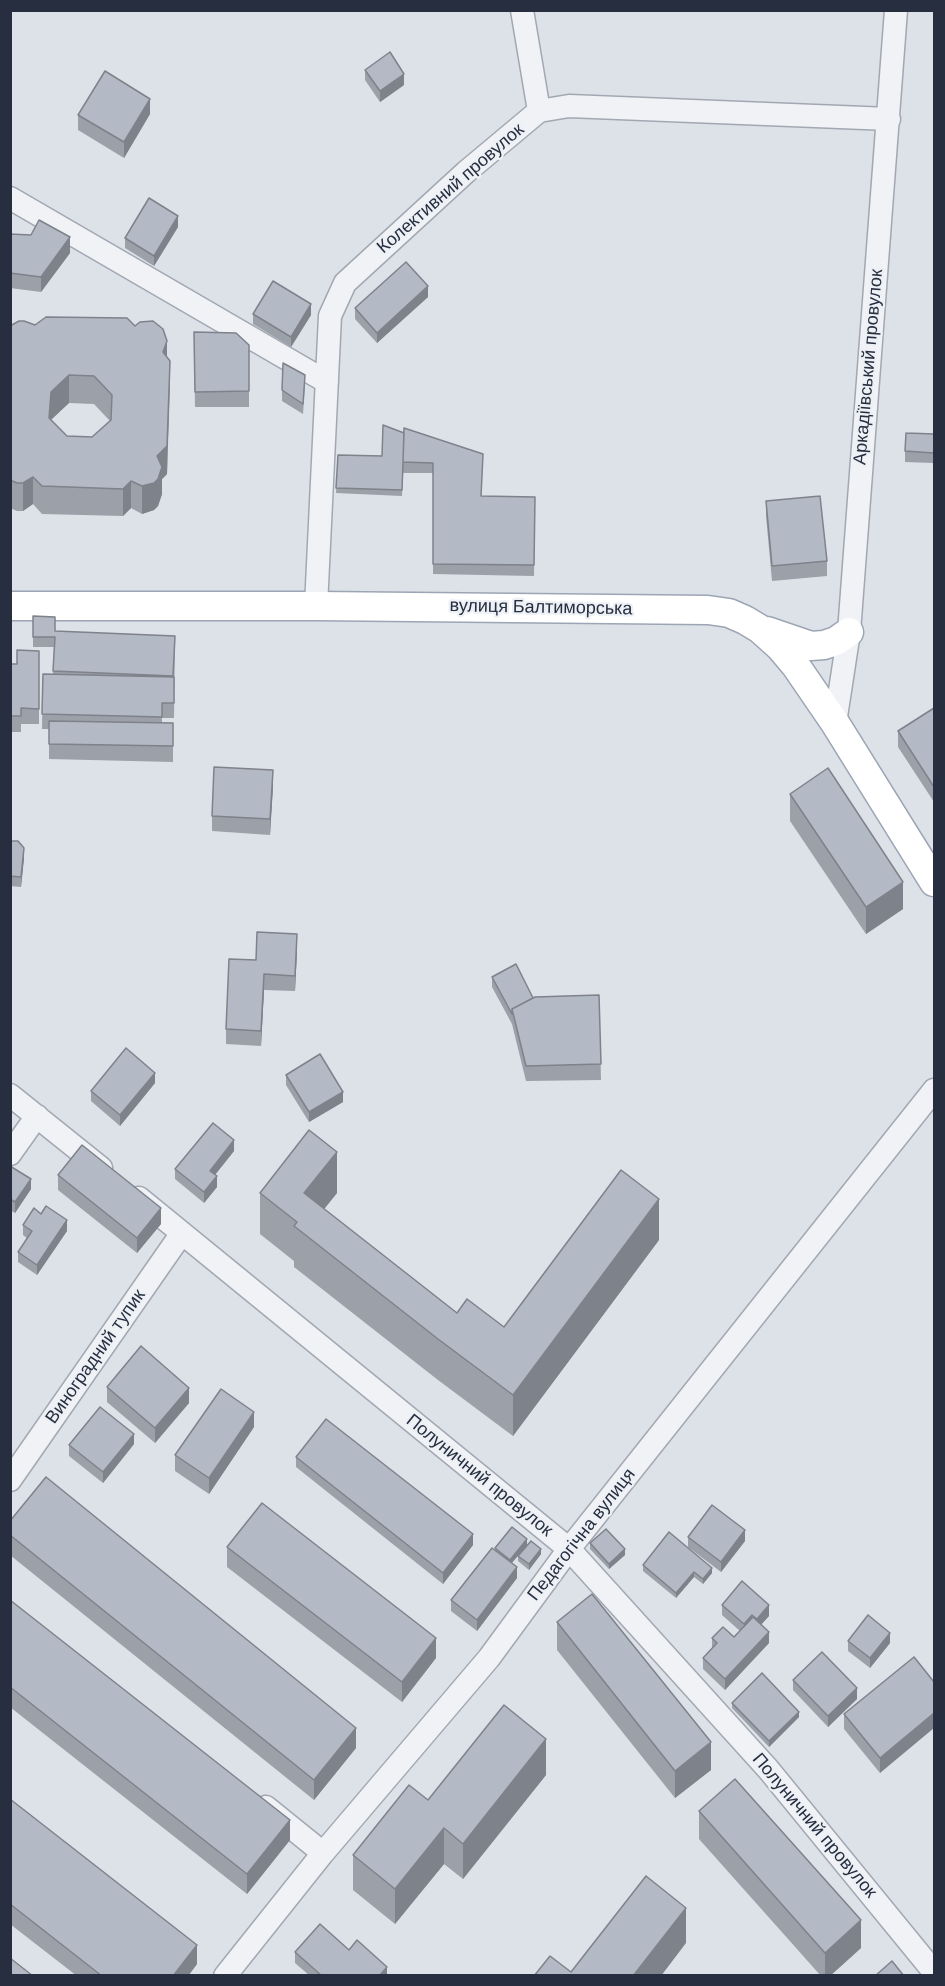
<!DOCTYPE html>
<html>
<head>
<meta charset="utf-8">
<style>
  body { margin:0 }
  #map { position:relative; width:945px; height:1986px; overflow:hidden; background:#dde1e8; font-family:"DM Sans",sans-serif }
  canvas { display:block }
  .frame { position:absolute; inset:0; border:12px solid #262e3f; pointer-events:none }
</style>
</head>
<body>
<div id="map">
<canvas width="945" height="1986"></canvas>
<div class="frame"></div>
</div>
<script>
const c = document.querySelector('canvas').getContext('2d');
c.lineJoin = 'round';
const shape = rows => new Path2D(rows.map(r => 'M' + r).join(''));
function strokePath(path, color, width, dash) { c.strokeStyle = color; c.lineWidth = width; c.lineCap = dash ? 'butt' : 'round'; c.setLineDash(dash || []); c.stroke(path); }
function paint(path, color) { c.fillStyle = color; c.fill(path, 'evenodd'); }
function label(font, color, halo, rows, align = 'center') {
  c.font = font + ' "DM Sans",sans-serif'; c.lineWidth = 4.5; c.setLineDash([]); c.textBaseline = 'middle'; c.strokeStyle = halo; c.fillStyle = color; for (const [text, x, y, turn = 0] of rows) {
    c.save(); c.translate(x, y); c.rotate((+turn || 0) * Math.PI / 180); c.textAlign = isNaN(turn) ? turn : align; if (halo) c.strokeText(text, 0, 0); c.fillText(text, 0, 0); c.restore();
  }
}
const minor = shape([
  [522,10,539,111],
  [10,198,327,382],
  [316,606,330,316,345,283,466,172,539,111,569,106,889,119],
  [835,723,849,632,896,10],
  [10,1095,101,1168],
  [10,1154,37,1116],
  [139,1198,569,1549,768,1769,934,1972],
  [10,1480,182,1233],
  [266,1807,323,1853],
  [225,1976,323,1853,489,1658,569,1549,934,1090]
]);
const major = shape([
  [10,606,316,606,708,610,729,613,745,620,760,629,780,647,796,666,835,723,934,882],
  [767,631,811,646,824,645,836,641,849,632]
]);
strokePath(minor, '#a2a8b2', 25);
strokePath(major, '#9ca5b4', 31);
strokePath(minor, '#f0f2f6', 22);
strokePath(major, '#fff', 28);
paint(shape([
  [365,70,404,85,380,102,365,80],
  [150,114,124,158,78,130,78,115],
  [178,227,154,266,125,248,125,238],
  [10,234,70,253,41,292,10,288],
  [428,297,377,343,355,319,355,308],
  [253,314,311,315,291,347,253,324],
  [35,325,167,357,170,388,167,474,162,479,162,494,158,506,154,510,142,514,131,508,123,516,42,514,33,504,23,511,17,511,10,508,10,326],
  [69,403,94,404,110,421,92,437,67,436,51,419],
  [194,332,249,345,249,407,195,407],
  [305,385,303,414,282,401,282,390],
  [383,425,482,496,535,497,534,576,433,574,433,473,403,473,403,472,402,496,336,493,338,455,382,456],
  [934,434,934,463,905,462,905,451],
  [766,501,827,561,827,576,772,581,766,516],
  [33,616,55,631,175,636,174,718,162,718,162,723,173,723,173,762,49,759,49,729,42,729,43,674,53,674,54,647,33,647],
  [39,651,39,724,21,724,21,732,10,732,10,664,17,664],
  [934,708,934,802,898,747,898,731],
  [273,786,270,835,212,831,212,816],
  [790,794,903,909,866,934,790,821],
  [10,841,24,858,21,887,10,886],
  [297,950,295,991,264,990,261,1046,226,1044,226,1029,256,960],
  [492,977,533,998,599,995,601,1080,526,1081,512,1024,492,987],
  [286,1075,343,1102,309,1122,286,1085],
  [155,1083,120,1126,91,1101,91,1091],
  [234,1151,215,1175,217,1187,204,1203,175,1179,175,1169],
  [10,1166,31,1189,15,1213,10,1210],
  [58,1175,161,1224,137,1253,58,1190],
  [260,1193,337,1193,324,1209,457,1313,504,1327,659,1240,513,1436,438,1380,294,1267,294,1261,260,1234],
  [23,1225,67,1231,37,1275,18,1262,18,1252,27,1238,23,1235],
  [107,1387,189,1403,155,1443,107,1402],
  [254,1427,209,1494,175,1471,175,1455],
  [134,1444,103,1483,69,1456,69,1445],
  [296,1457,473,1545,443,1584,296,1467],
  [10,1521,356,1748,314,1800,10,1555],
  [688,1537,745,1541,721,1572,688,1547],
  [590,1543,625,1555,609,1569,590,1549],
  [527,1545,512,1563,517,1578,477,1631,451,1611,451,1600,495,1550,495,1548],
  [227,1547,436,1658,402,1702,227,1567],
  [541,1554,529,1570,518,1561,518,1556],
  [643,1565,712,1573,703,1584,694,1577,676,1598,643,1571],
  [10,1600,290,1840,247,1894,10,1707],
  [722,1605,769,1616,761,1625,769,1643,725,1690,703,1669,703,1658,712,1648,712,1638,734,1637,740,1631,722,1615],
  [557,1622,711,1770,675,1798,557,1650],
  [848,1641,890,1643,870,1668,848,1651],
  [793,1680,857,1699,828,1727,793,1690],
  [934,1682,880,1773,844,1729,844,1714],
  [732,1703,799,1717,769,1747,732,1708],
  [546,1775,463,1879,444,1864,395,1924,353,1890,353,1855,428,1800],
  [10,1799,197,1964,188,1976,77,1976,10,1924],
  [699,1811,861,1948,830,1976,821,1976,699,1839],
  [934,1890,934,1920,933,1919,933,1892],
  [349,1950,387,1976,310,1976,295,1963,295,1952]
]), '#9ba0a9');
paint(shape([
  [404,74,404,85,380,102,380,91],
  [150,99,150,114,124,158,124,142],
  [178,216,178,227,154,266,154,256],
  [70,237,70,253,41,292,41,277],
  [428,286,428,297,377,343,377,333],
  [311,304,311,315,291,347,291,337],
  [167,341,167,368,163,352],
  [170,361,167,474,162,479,162,494,158,506,154,510,142,514,142,486],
  [69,375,69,403,51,420,49,418,51,392],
  [33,477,33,504,23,511,23,483],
  [131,481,131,508,123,516,123,489],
  [273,770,273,786,270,835,270,819],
  [24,848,24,858,21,887,21,877],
  [903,882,903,909,866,934,866,907],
  [297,934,297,950,295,991,295,976],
  [264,974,264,990,261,1046,261,1031],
  [155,1073,155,1083,120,1126,120,1115],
  [343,1092,343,1102,309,1122,309,1112],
  [234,1140,234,1151,210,1181,210,1171],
  [337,1152,337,1193,304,1234,304,1193],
  [217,1176,217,1187,204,1203,204,1192],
  [31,1179,31,1189,15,1213,15,1202],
  [659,1199,659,1240,513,1436,513,1395],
  [161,1208,161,1224,137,1253,137,1238],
  [67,1220,67,1231,37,1275,37,1265],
  [189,1388,189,1403,155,1443,155,1428],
  [254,1412,254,1427,209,1494,209,1478],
  [134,1434,134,1444,103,1483,103,1472],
  [745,1530,745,1541,721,1572,721,1562],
  [473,1534,473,1545,443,1584,443,1573],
  [527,1539,527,1545,510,1565,510,1560],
  [541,1549,541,1554,529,1570,529,1564],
  [625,1549,625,1555,609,1569,609,1564],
  [517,1567,517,1578,477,1631,477,1620],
  [712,1568,712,1573,703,1584,703,1579],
  [694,1572,694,1577,676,1598,676,1593],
  [769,1605,769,1616,757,1629,757,1619],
  [752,1615,752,1625,744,1635,744,1624],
  [769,1632,769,1643,725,1690,725,1679],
  [890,1633,890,1643,870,1668,870,1658],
  [436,1638,436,1658,402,1702,402,1682],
  [857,1688,857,1699,828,1727,828,1716],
  [799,1712,799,1717,769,1747,769,1741],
  [934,1713,934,1728,880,1773,880,1758],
  [356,1728,356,1748,314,1800,314,1780],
  [546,1739,546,1775,463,1879,463,1844],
  [711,1742,711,1770,675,1798,675,1771],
  [290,1820,290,1840,247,1894,247,1874],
  [444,1828,444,1864,395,1924,395,1889],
  [686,1908,686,1943,661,1976,633,1976],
  [861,1920,861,1948,830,1976,825,1976,825,1953],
  [197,1945,197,1964,188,1976,173,1976],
  [387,1967,387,1976,379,1976]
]), '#7e828a');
const building = shape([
  [390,52,404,74,380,91,365,70,390,52],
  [105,71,150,99,124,142,78,115,105,71],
  [149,198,178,216,154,256,125,238,149,198],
  [39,220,70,237,41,277,10,273,10,234,31,235,39,220],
  [406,262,428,286,377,333,355,308,406,262],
  [273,281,311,304,291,337,253,314,273,281],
  [46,317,127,318,135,326,140,322,153,321,163,329,167,341,163,352,170,361,167,446,157,456,162,467,158,479,154,483,142,486,131,481,123,489,42,486,33,477,23,483,17,483,10,480,10,326,19,321,24,321,35,325,46,317],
  [69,375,94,376,112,395,111,420,92,437,67,436,49,418,51,392,69,375],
  [194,332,236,333,249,345,249,391,195,392,194,332],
  [283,363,305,375,303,404,282,390,283,363],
  [383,425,404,433,402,490,336,488,338,455,382,456,383,425],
  [404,428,483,454,481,496,535,497,534,565,433,564,433,463,403,462,404,428],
  [906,433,934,434,934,453,905,451,906,433],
  [820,496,827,561,772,566,766,501,820,496],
  [33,616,55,617,55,631,175,636,173,676,53,671,55,637,33,637,33,616],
  [17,650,39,651,39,709,21,708,21,716,10,716,10,664,17,664,17,650],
  [43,674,174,677,174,703,162,703,162,717,42,714,43,674],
  [934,708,934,787,898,731,934,708],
  [49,721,173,723,173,746,49,744,49,721],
  [214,767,273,770,270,819,212,816,214,767],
  [828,768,903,882,866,907,790,794,828,768],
  [10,841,18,841,24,848,21,877,10,876,10,841],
  [257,932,297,934,295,976,264,974,261,1031,226,1029,229,959,256,960,257,932],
  [516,964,533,998,512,1009,512,1014,492,977,516,964],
  [599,995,601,1064,526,1066,512,1009,535,997,599,995],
  [126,1048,155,1073,120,1115,91,1091,126,1048],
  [320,1054,343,1092,309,1112,286,1075,320,1054],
  [213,1123,234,1140,210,1171,217,1176,204,1192,175,1169,213,1123],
  [309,1130,337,1152,304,1193,457,1313,467,1299,504,1327,621,1170,659,1199,513,1395,438,1339,294,1226,297,1222,260,1193,309,1130],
  [82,1145,161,1208,137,1238,58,1175,82,1145],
  [10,1166,31,1179,15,1202,10,1199,10,1166],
  [46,1206,67,1220,37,1265,18,1252,32,1231,23,1225,34,1208,41,1214,46,1206],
  [141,1346,189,1388,155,1428,107,1387,141,1346],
  [221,1389,254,1412,209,1478,175,1455,221,1389],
  [100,1407,134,1434,103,1472,69,1445,100,1407],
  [326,1419,473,1534,443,1573,296,1457,326,1419],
  [46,1477,356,1728,314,1780,10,1535,10,1521,46,1477],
  [262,1503,436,1638,402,1682,227,1547,262,1503],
  [712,1505,745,1530,721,1562,688,1537,712,1505],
  [512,1527,527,1539,510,1560,495,1548,512,1527],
  [606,1529,625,1549,609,1564,590,1543,606,1529],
  [669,1532,712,1568,703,1579,694,1572,676,1593,643,1565,669,1532],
  [531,1541,541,1549,529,1564,518,1556,531,1541],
  [492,1548,517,1567,477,1620,451,1600,492,1548],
  [742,1581,769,1605,757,1619,752,1615,744,1624,722,1605,742,1581],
  [592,1594,711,1742,675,1771,557,1622,592,1594],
  [10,1600,290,1820,247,1874,10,1687,10,1600],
  [868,1615,890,1633,870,1658,848,1641,868,1615],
  [753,1617,769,1632,725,1679,703,1658,717,1643,712,1638,723,1627,734,1637,753,1617],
  [822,1652,857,1688,828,1716,793,1680,822,1652],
  [914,1657,934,1682,934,1713,880,1758,844,1714,914,1657],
  [762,1673,799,1712,769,1741,732,1703,762,1673],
  [504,1705,546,1739,463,1844,444,1828,395,1889,353,1855,409,1785,428,1800,504,1705],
  [735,1779,861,1920,825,1953,699,1811,735,1779],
  [10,1799,197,1945,173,1976,102,1976,10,1904,10,1799],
  [646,1876,686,1908,633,1976,534,1976,550,1956,571,1972,646,1876],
  [320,1924,349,1950,357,1940,387,1967,379,1976,322,1976,295,1952,320,1924],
  [10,1958,33,1976,10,1976,10,1958],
  [892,1961,904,1976,875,1976,892,1961]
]);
paint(building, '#b4bac5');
strokePath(building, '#7e828a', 1.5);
label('18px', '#262e3f', '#edf0f5', [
  ["Колективний провулок",451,189,-41],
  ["Аркадіївський провулок",869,367,-85],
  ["вулиця Балтиморська",541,608,1],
  ["Виноградний тупик",96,1357,-55],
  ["Полуничний провулок",479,1476,39],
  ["Педагогічна вулиця",582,1535,-52],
  ["Полуничний провулок",814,1826,50]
]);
</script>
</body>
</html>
